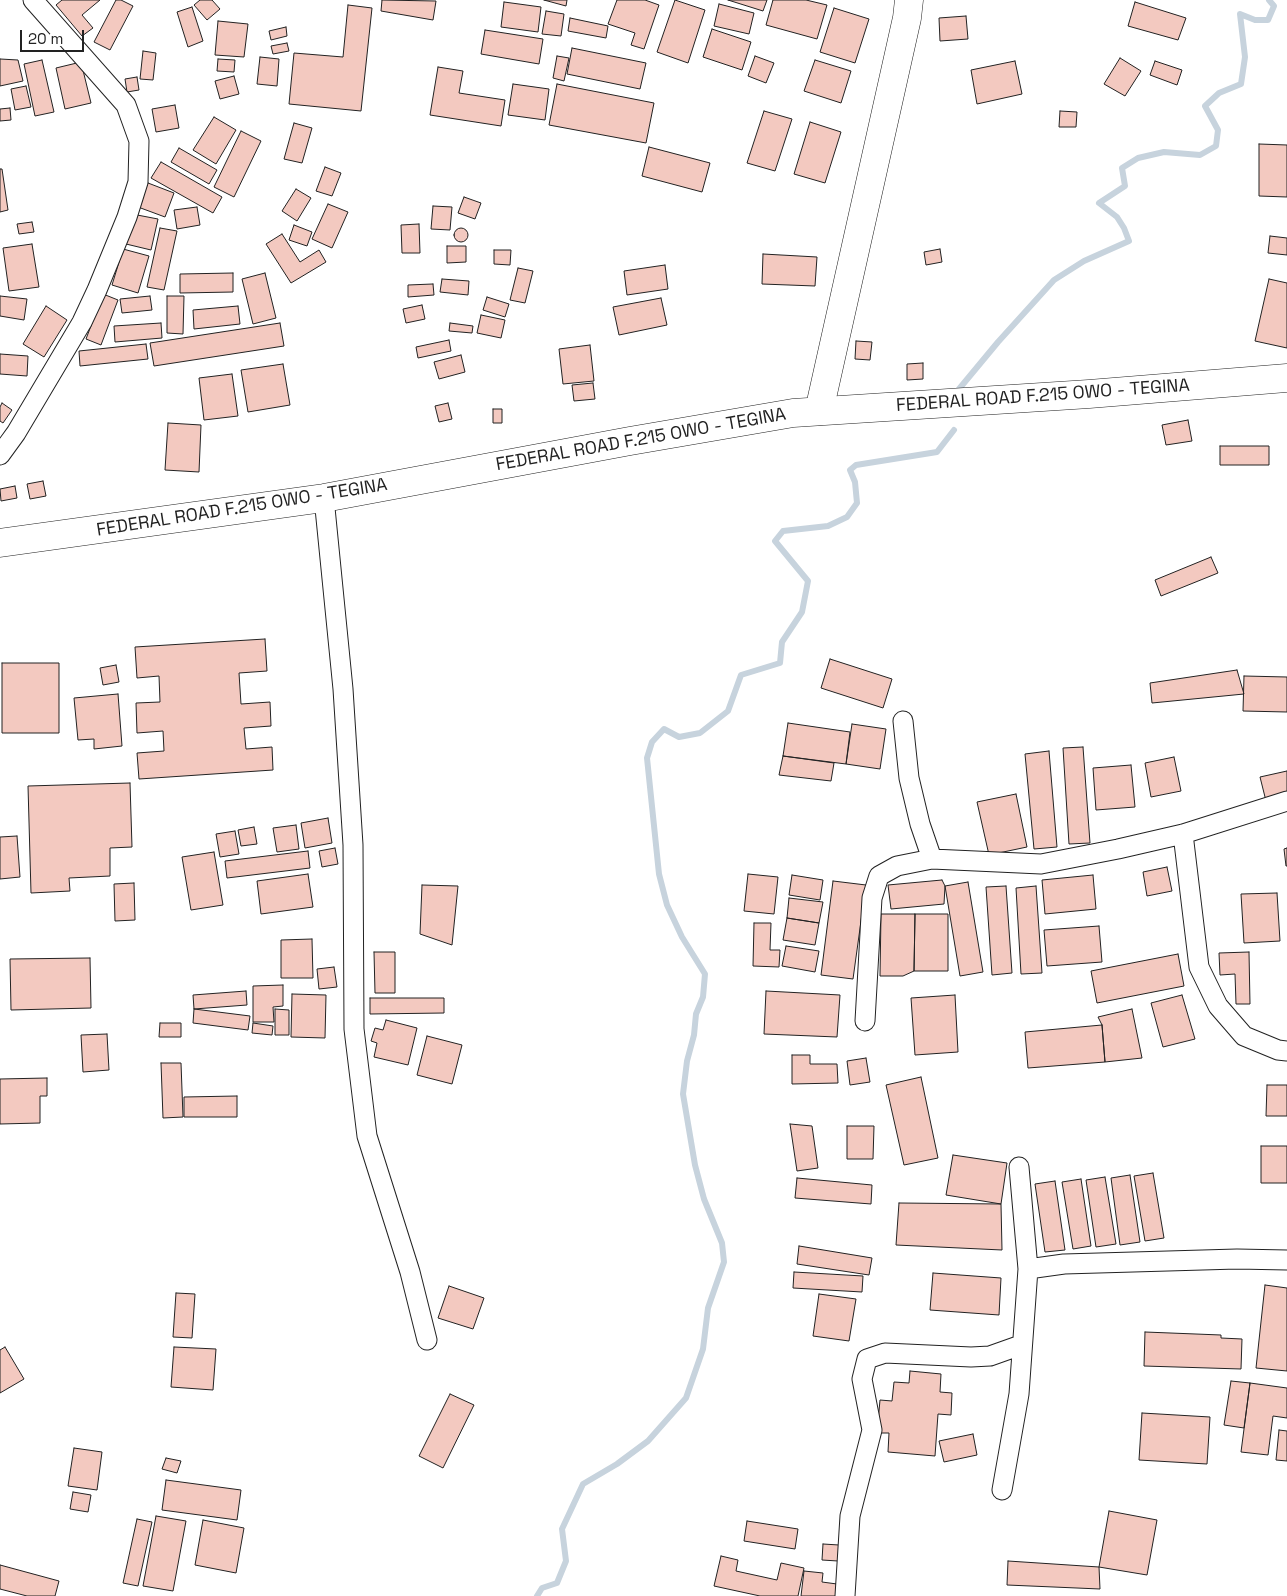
<!DOCTYPE html>
<html>
<head>
<meta charset="utf-8">
<style>
  body { margin:0 }
  #map { position:relative; width:1287px; height:1596px; overflow:hidden; background:#fff; font-family:"Space Grotesk",sans-serif }
  canvas { display:block }
  .scale { position:absolute; left:20px; top:30px; width:64px; height:22px; box-sizing:border-box; border:2px solid #222; border-top:0; padding-left:6px; font-size:15px; line-height:18px; white-space:nowrap; color:#222; -webkit-text-stroke:4px #fff; paint-order:stroke }
</style>
</head>
<body>
<div id="map">
<canvas width="1287" height="1596"></canvas>
<div class="scale">20 m</div>
</div>
<script>
const c = document.querySelector('canvas').getContext('2d');
c.lineJoin = 'round';
const shape = rows => new Path2D(rows.map(r => 'M' + r).join(''));
function strokePath(path, color, width, dash) { c.strokeStyle = color; c.lineWidth = width; c.lineCap = dash ? 'butt' : 'round'; c.setLineDash(dash || []); c.stroke(path); }
function paint(path, color) { c.fillStyle = color; c.fill(path, 'evenodd'); }
function label(font, color, halo, rows, align = 'center') {
  c.font = font + ' "Space Grotesk",sans-serif'; c.lineWidth = 4; c.setLineDash([]); c.textBaseline = 'middle'; c.strokeStyle = halo; c.fillStyle = color; for (const [text, x, y, turn = 0] of rows) {
    c.save(); c.translate(x, y); c.rotate((+turn || 0) * Math.PI / 180); c.textAlign = isNaN(turn) ? turn : align; if (halo) c.strokeText(text, 0, 0); c.fillText(text, 0, 0); c.restore();
  }
}
strokePath(shape([
  [959,389,998,342,1054,280,1084,261,1129,241,1124,228,1117,217,1099,203,1125,186,1122,168,1138,158,1164,152,1200,155,1216,146,1218,130,1205,106,1219,93,1241,84,1245,57,1240,14,1255,20,1268,20,1274,6,1269,0],
  [537,1596,542,1588,557,1583,566,1561,562,1529,583,1484,617,1464,648,1441,686,1398,703,1349,708,1308,724,1262,722,1243,704,1199,695,1165,683,1094,687,1061,694,1035,696,1014,703,997,705,974,682,937,667,905,659,874,647,758,652,742,664,729,679,737,700,733,728,711,741,675,780,663,782,642,802,612,808,581,775,541,783,531,828,526,847,517,857,503,855,482,850,470,856,465,937,452,954,430]
]), '#c7d3dd', 6);
const building = shape([
  [62,0,100,0,82,15,93,28,82,36,56,5,62,0],
  [116,0,121,0,133,6,110,50,94,42,116,0],
  [200,0,212,0,220,9,207,20,194,5,200,0],
  [382,0,436,1,433,20,381,11,382,0],
  [544,0,567,0,566,6,544,0],
  [617,0,645,0,659,5,644,49,631,45,635,33,608,24,617,0],
  [675,0,705,10,688,63,657,52,675,0],
  [728,0,767,0,763,11,728,0],
  [773,0,806,0,827,5,817,39,766,25,773,0],
  [504,2,541,7,538,32,501,27,504,2],
  [1135,2,1186,18,1178,40,1128,26,1135,2],
  [719,4,754,13,749,34,714,26,719,4],
  [348,5,372,8,361,111,289,104,294,53,343,57,348,5],
  [192,7,203,41,188,47,177,12,192,7],
  [834,8,869,19,855,63,820,52,834,8],
  [546,11,564,14,561,36,542,34,546,11],
  [966,16,968,39,940,41,939,18,966,16],
  [570,18,608,26,606,38,568,31,570,18],
  [218,21,248,24,244,57,215,55,218,21],
  [286,27,287,36,271,40,269,31,286,27],
  [712,29,751,42,742,70,703,57,712,29],
  [485,30,543,39,539,64,481,54,485,30],
  [287,43,289,51,273,54,271,46,287,43],
  [572,48,646,63,640,89,567,74,572,48],
  [143,51,156,53,153,80,140,79,143,51],
  [557,56,569,58,564,81,553,78,557,56],
  [755,56,774,63,766,83,748,76,755,56],
  [260,57,279,59,277,86,257,84,260,57],
  [1120,58,1141,71,1125,96,1104,84,1120,58],
  [0,59,18,60,23,81,0,86,0,59],
  [218,59,235,60,234,72,217,71,218,59],
  [42,60,54,112,35,116,24,64,42,60],
  [815,60,851,71,841,103,804,91,815,60],
  [1015,61,1022,94,977,104,971,70,1015,61],
  [1155,61,1182,70,1177,85,1150,75,1155,61],
  [81,62,91,103,65,109,56,68,81,62],
  [438,67,463,71,459,93,505,100,501,126,430,115,438,67],
  [234,76,239,94,220,99,215,81,234,76],
  [137,77,139,90,127,92,125,79,137,77],
  [513,84,549,89,545,120,508,115,513,84],
  [557,84,654,103,646,143,549,125,557,84],
  [26,86,31,107,15,110,11,89,26,86],
  [175,105,179,128,156,132,152,109,175,105],
  [10,108,11,120,0,121,0,109,10,108],
  [764,111,792,119,775,171,747,163,764,111],
  [1060,111,1077,112,1076,127,1059,127,1060,111],
  [214,117,236,130,216,164,193,150,214,117],
  [810,122,841,132,825,183,794,174,810,122],
  [294,123,312,128,302,163,284,159,294,123],
  [241,131,261,141,234,197,214,187,241,131],
  [1259,144,1287,145,1287,197,1259,196,1259,144],
  [649,147,710,163,702,192,642,176,649,147],
  [179,148,217,170,209,184,171,162,179,148],
  [161,162,222,197,213,213,151,178,161,162],
  [325,167,341,173,332,196,316,191,325,167],
  [0,169,2,169,8,210,0,212,0,169],
  [148,183,174,193,165,217,138,207,148,183],
  [296,189,311,198,297,221,282,211,296,189],
  [464,197,481,203,475,219,458,213,464,197],
  [328,204,348,212,332,248,312,239,328,204],
  [433,206,452,207,450,230,431,229,433,206],
  [197,207,200,225,177,229,174,210,197,207],
  [132,214,158,219,151,250,126,244,132,214],
  [32,222,34,232,19,234,17,224,32,222],
  [419,224,420,253,402,253,401,225,419,224],
  [294,225,312,232,307,246,289,240,294,225],
  [160,228,177,231,164,290,147,287,160,228],
  '454 235a7 7 0 1 1 14 0a7 7 0 1 1-14 0Z',
  [282,234,300,262,319,250,326,262,291,283,266,244,282,234],
  [1270,236,1287,238,1287,255,1268,253,1270,236],
  [32,244,39,287,9,291,3,248,32,244],
  [447,246,466,246,466,262,447,263,447,246],
  [123,249,149,256,138,293,112,285,123,249],
  [940,249,942,262,926,265,924,252,940,249],
  [494,250,511,250,510,265,494,264,494,250],
  [763,254,817,257,815,286,762,284,763,254],
  [665,265,668,289,627,295,624,271,665,265],
  [518,268,533,271,525,303,510,300,518,268],
  [233,273,233,292,180,293,180,274,233,273],
  [265,273,276,318,253,324,242,279,265,273],
  [442,279,469,281,468,295,440,292,442,279],
  [1269,279,1287,283,1287,348,1255,341,1269,279],
  [433,284,434,295,408,297,408,285,433,284],
  [103,294,118,300,101,345,86,339,103,294],
  [0,296,27,299,24,320,0,316,0,296],
  [150,296,152,310,122,313,120,299,150,296],
  [167,296,184,296,183,334,167,333,167,296],
  [487,297,509,304,505,317,483,310,487,297],
  [661,298,667,325,619,335,613,307,661,298],
  [422,305,425,319,406,323,403,309,422,305],
  [46,306,67,320,44,357,23,344,46,306],
  [238,306,240,324,194,329,193,310,238,306],
  [481,315,505,320,501,338,477,333,481,315],
  [161,323,162,338,115,342,114,326,161,323],
  [280,323,284,346,154,366,150,343,280,323],
  [450,323,473,326,472,333,449,331,450,323],
  [449,340,451,351,418,358,416,347,449,340],
  [856,341,872,342,870,360,855,359,856,341],
  [146,344,148,359,80,366,79,351,146,344],
  [590,345,594,381,563,384,559,349,590,345],
  [0,354,28,356,27,376,0,374,0,354],
  [461,355,465,372,439,379,434,362,461,355],
  [923,363,923,379,907,380,907,364,923,363],
  [283,364,290,405,248,412,241,370,283,364],
  [232,374,238,416,204,420,199,378,232,374],
  [593,383,595,399,574,401,572,385,593,383],
  [2,403,12,410,3,423,0,421,0,407,2,403],
  [448,403,452,419,439,422,435,406,448,403],
  [493,409,502,409,502,423,493,423,493,409],
  [1188,420,1192,441,1166,445,1162,425,1188,420],
  [168,423,201,425,199,472,165,470,168,423],
  [1220,446,1269,446,1269,465,1220,465,1220,446],
  [43,481,46,496,30,499,27,484,43,481],
  [15,486,17,498,1,501,0,489,15,486],
  [1211,557,1218,573,1161,596,1155,580,1211,557],
  [265,639,267,671,239,673,241,704,270,702,271,726,244,728,246,749,272,747,273,770,139,779,137,753,164,751,163,731,137,733,136,703,160,702,159,676,137,678,135,647,265,639],
  [830,659,892,679,883,708,821,688,830,659],
  [2,663,59,663,59,733,2,733,2,663],
  [116,665,119,682,103,685,100,668,116,665],
  [1237,670,1244,694,1152,703,1150,683,1237,670],
  [1244,676,1287,677,1287,712,1243,711,1244,676],
  [118,694,122,746,94,749,94,739,78,740,74,698,118,694],
  [788,723,850,732,846,764,783,756,788,723],
  [852,724,886,729,880,769,846,764,852,724],
  [1083,747,1090,843,1069,844,1063,748,1083,747],
  [1049,751,1057,847,1034,849,1025,754,1049,751],
  [783,756,834,763,831,781,779,775,783,756],
  [1174,757,1181,791,1151,797,1145,763,1174,757],
  [1131,765,1135,807,1096,810,1093,768,1131,765],
  [1287,771,1287,797,1266,801,1260,777,1287,771],
  [130,783,132,847,110,848,110,876,69,878,70,891,31,893,28,786,130,783],
  [1016,794,1027,847,989,855,977,802,1016,794],
  [328,818,332,843,305,848,301,823,328,818],
  [296,825,299,849,277,852,273,828,296,825],
  [254,827,257,844,241,846,238,830,254,827],
  [235,831,239,854,220,857,216,834,235,831],
  [17,836,20,877,0,879,0,837,17,836],
  [335,848,338,864,322,867,319,851,335,848],
  [1287,848,1287,866,1286,866,1284,849,1287,848],
  [308,851,310,868,227,878,225,861,308,851],
  [214,852,223,905,191,910,182,857,214,852],
  [1167,867,1172,891,1147,896,1143,872,1167,867],
  [308,874,313,907,261,914,257,881,308,874],
  [748,874,778,877,774,914,744,911,748,874],
  [792,875,823,880,820,900,789,895,792,875],
  [1093,875,1096,909,1045,914,1042,880,1093,875],
  [942,880,945,886,944,904,891,909,888,885,942,880],
  [833,881,866,885,853,979,821,975,833,881],
  [968,882,983,972,960,976,945,886,968,882],
  [134,883,135,920,115,921,114,884,134,883],
  [422,885,458,886,452,945,420,934,422,885],
  [1006,886,1012,973,992,975,986,887,1006,886],
  [1036,886,1042,973,1021,974,1016,888,1036,886],
  [1277,893,1280,941,1244,943,1241,894,1277,893],
  [789,898,823,902,819,923,787,918,789,898],
  [881,914,915,914,914,971,903,976,880,976,881,914],
  [915,914,948,914,948,971,914,971,915,914],
  [787,918,819,923,815,945,783,940,787,918],
  [754,923,771,923,770,950,780,950,779,967,753,966,754,923],
  [1099,926,1102,962,1047,966,1044,930,1099,926],
  [312,939,313,978,281,978,281,940,312,939],
  [786,946,819,951,815,972,782,966,786,946],
  [374,952,395,952,395,993,375,993,374,952],
  [1249,952,1250,1004,1236,1004,1235,974,1220,975,1219,953,1249,952],
  [1178,954,1184,986,1097,1003,1091,971,1178,954],
  [90,958,91,1008,11,1010,10,959,90,958],
  [334,967,337,987,319,989,317,969,334,967],
  [283,985,283,1006,273,1007,274,1022,253,1022,253,986,283,985],
  [246,991,247,1005,194,1009,193,995,246,991],
  [766,991,840,995,837,1037,764,1034,766,991],
  [292,994,326,995,325,1038,291,1037,292,994],
  [955,995,958,1052,915,1055,911,998,955,995],
  [1182,995,1195,1039,1163,1047,1151,1003,1182,995],
  [370,998,444,998,444,1013,370,1014,370,998],
  [194,1009,250,1016,248,1030,193,1023,194,1009],
  [275,1009,289,1010,289,1035,275,1035,275,1009],
  [1132,1009,1142,1058,1105,1062,1102,1025,1098,1017,1132,1009],
  [386,1020,417,1028,408,1065,374,1057,377,1043,371,1041,375,1028,383,1030,386,1020],
  [160,1023,181,1023,181,1037,159,1037,160,1023],
  [253,1023,273,1026,272,1035,252,1033,253,1023],
  [1102,1025,1105,1062,1028,1068,1025,1032,1102,1025],
  [107,1034,109,1070,83,1072,81,1035,107,1034],
  [427,1036,462,1045,452,1084,417,1075,427,1036],
  [792,1055,810,1055,810,1064,837,1064,838,1083,792,1084,792,1055],
  [866,1058,870,1082,850,1085,847,1061,866,1058],
  [161,1063,181,1063,183,1117,163,1118,161,1063],
  [921,1077,938,1158,904,1165,886,1085,921,1077],
  [47,1078,47,1096,40,1096,40,1123,0,1124,0,1079,47,1078],
  [1267,1085,1287,1085,1287,1116,1266,1116,1267,1085],
  [237,1096,237,1117,184,1117,184,1097,237,1096],
  [790,1124,812,1126,818,1168,797,1171,790,1124],
  [847,1126,874,1126,873,1159,847,1159,847,1126],
  [1261,1146,1287,1146,1287,1183,1261,1183,1261,1146],
  [953,1155,1007,1163,1001,1204,946,1195,953,1155],
  [1153,1173,1164,1238,1145,1241,1134,1176,1153,1173],
  [1130,1175,1140,1242,1120,1245,1111,1178,1130,1175],
  [1105,1177,1116,1244,1096,1247,1086,1180,1105,1177],
  [797,1178,872,1185,871,1204,795,1198,797,1178],
  [1081,1179,1091,1246,1073,1249,1062,1182,1081,1179],
  [1055,1181,1065,1250,1045,1252,1035,1184,1055,1181],
  [899,1203,1001,1204,1002,1250,896,1245,899,1203],
  [799,1246,872,1258,869,1275,797,1264,799,1246],
  [794,1272,863,1276,862,1292,793,1288,794,1272],
  [933,1273,1001,1278,999,1315,930,1310,933,1273],
  [1265,1285,1287,1288,1287,1371,1256,1368,1265,1285],
  [449,1286,484,1298,473,1329,438,1318,449,1286],
  [176,1293,195,1294,192,1338,173,1337,176,1293],
  [819,1294,856,1299,849,1341,813,1336,819,1294],
  [1145,1332,1221,1335,1221,1338,1242,1339,1241,1369,1144,1366,1145,1332],
  [5,1347,24,1379,0,1393,0,1350,5,1347],
  [174,1347,216,1349,213,1390,171,1387,174,1347],
  [910,1371,941,1374,940,1392,952,1393,951,1415,938,1414,935,1456,888,1452,889,1433,877,1433,880,1400,892,1401,894,1382,909,1383,910,1371],
  [1231,1381,1250,1383,1244,1428,1224,1425,1231,1381],
  [1250,1383,1287,1388,1287,1418,1273,1416,1268,1455,1241,1452,1250,1383],
  [450,1394,474,1405,443,1468,419,1456,450,1394],
  [1142,1413,1210,1417,1207,1464,1139,1460,1142,1413],
  [1279,1430,1287,1431,1287,1461,1276,1460,1279,1430],
  [973,1434,977,1455,944,1462,939,1441,973,1434],
  [74,1448,102,1452,97,1490,68,1486,74,1448],
  [166,1458,181,1461,177,1473,162,1469,166,1458],
  [166,1480,241,1490,237,1520,162,1510,166,1480],
  [73,1492,91,1495,88,1512,70,1509,73,1492],
  [1109,1511,1157,1520,1147,1575,1099,1567,1109,1511],
  [156,1516,186,1521,173,1591,143,1586,156,1516],
  [137,1519,152,1522,138,1586,123,1583,137,1519],
  [203,1520,244,1528,236,1573,195,1565,203,1520],
  [747,1521,798,1529,795,1549,744,1541,747,1521],
  [823,1544,839,1545,838,1561,822,1560,823,1544],
  [721,1556,738,1560,736,1571,777,1580,781,1563,804,1568,798,1596,760,1596,714,1586,721,1556],
  [1008,1561,1099,1567,1100,1589,1007,1585,1008,1561],
  [0,1565,59,1581,55,1596,27,1596,0,1589,0,1565],
  [804,1571,823,1573,822,1582,837,1584,836,1596,801,1596,804,1571]
]);
paint(building, '#f3c9c0');
strokePath(building, '#222', 1);
const street = shape([
  [0,455,16,433,82,322,97,290,127,217,138,182,139,141,126,105,33,0],
  [324,498,343,689,353,845,354,1029,367,1136,410,1272,427,1340],
  [903,721,909,778,920,824,932,859],
  [1183,834,1199,967,1218,1006,1244,1036,1278,1050,1287,1051],
  [865,1021,872,898,879,876,897,866,932,859,1041,864,1118,849,1183,834,1287,801],
  [1028,1269,1064,1264,1237,1259,1287,1260],
  [1002,1490,1019,1394,1028,1269,1019,1167],
  [845,1596,850,1516,872,1430,862,1379,867,1359,885,1353,971,1357,990,1356,1021,1345]
]);
const secondary = shape([
  [819,411,907,18,909,0]
]);
const primary = shape([
  [0,543,324,498,630,441,793,413,1089,394,1287,378]
]);
strokePath(street, '#222', 21);
strokePath(secondary, '#222', 29);
strokePath(primary, '#222', 29);
strokePath(street, '#fff', 19);
strokePath(secondary, '#fff', 28);
strokePath(primary, '#fff', 28);
label('18px', '#222', '#fff', [
  ["FEDERAL ROAD F.215 OWO - TEGINA",1043,396,-4],
  ["FEDERAL ROAD F.215 OWO - TEGINA",641,440,-10],
  ["FEDERAL ROAD F.215 OWO - TEGINA",242,508,-9]
]);
</script>
</body>
</html>
